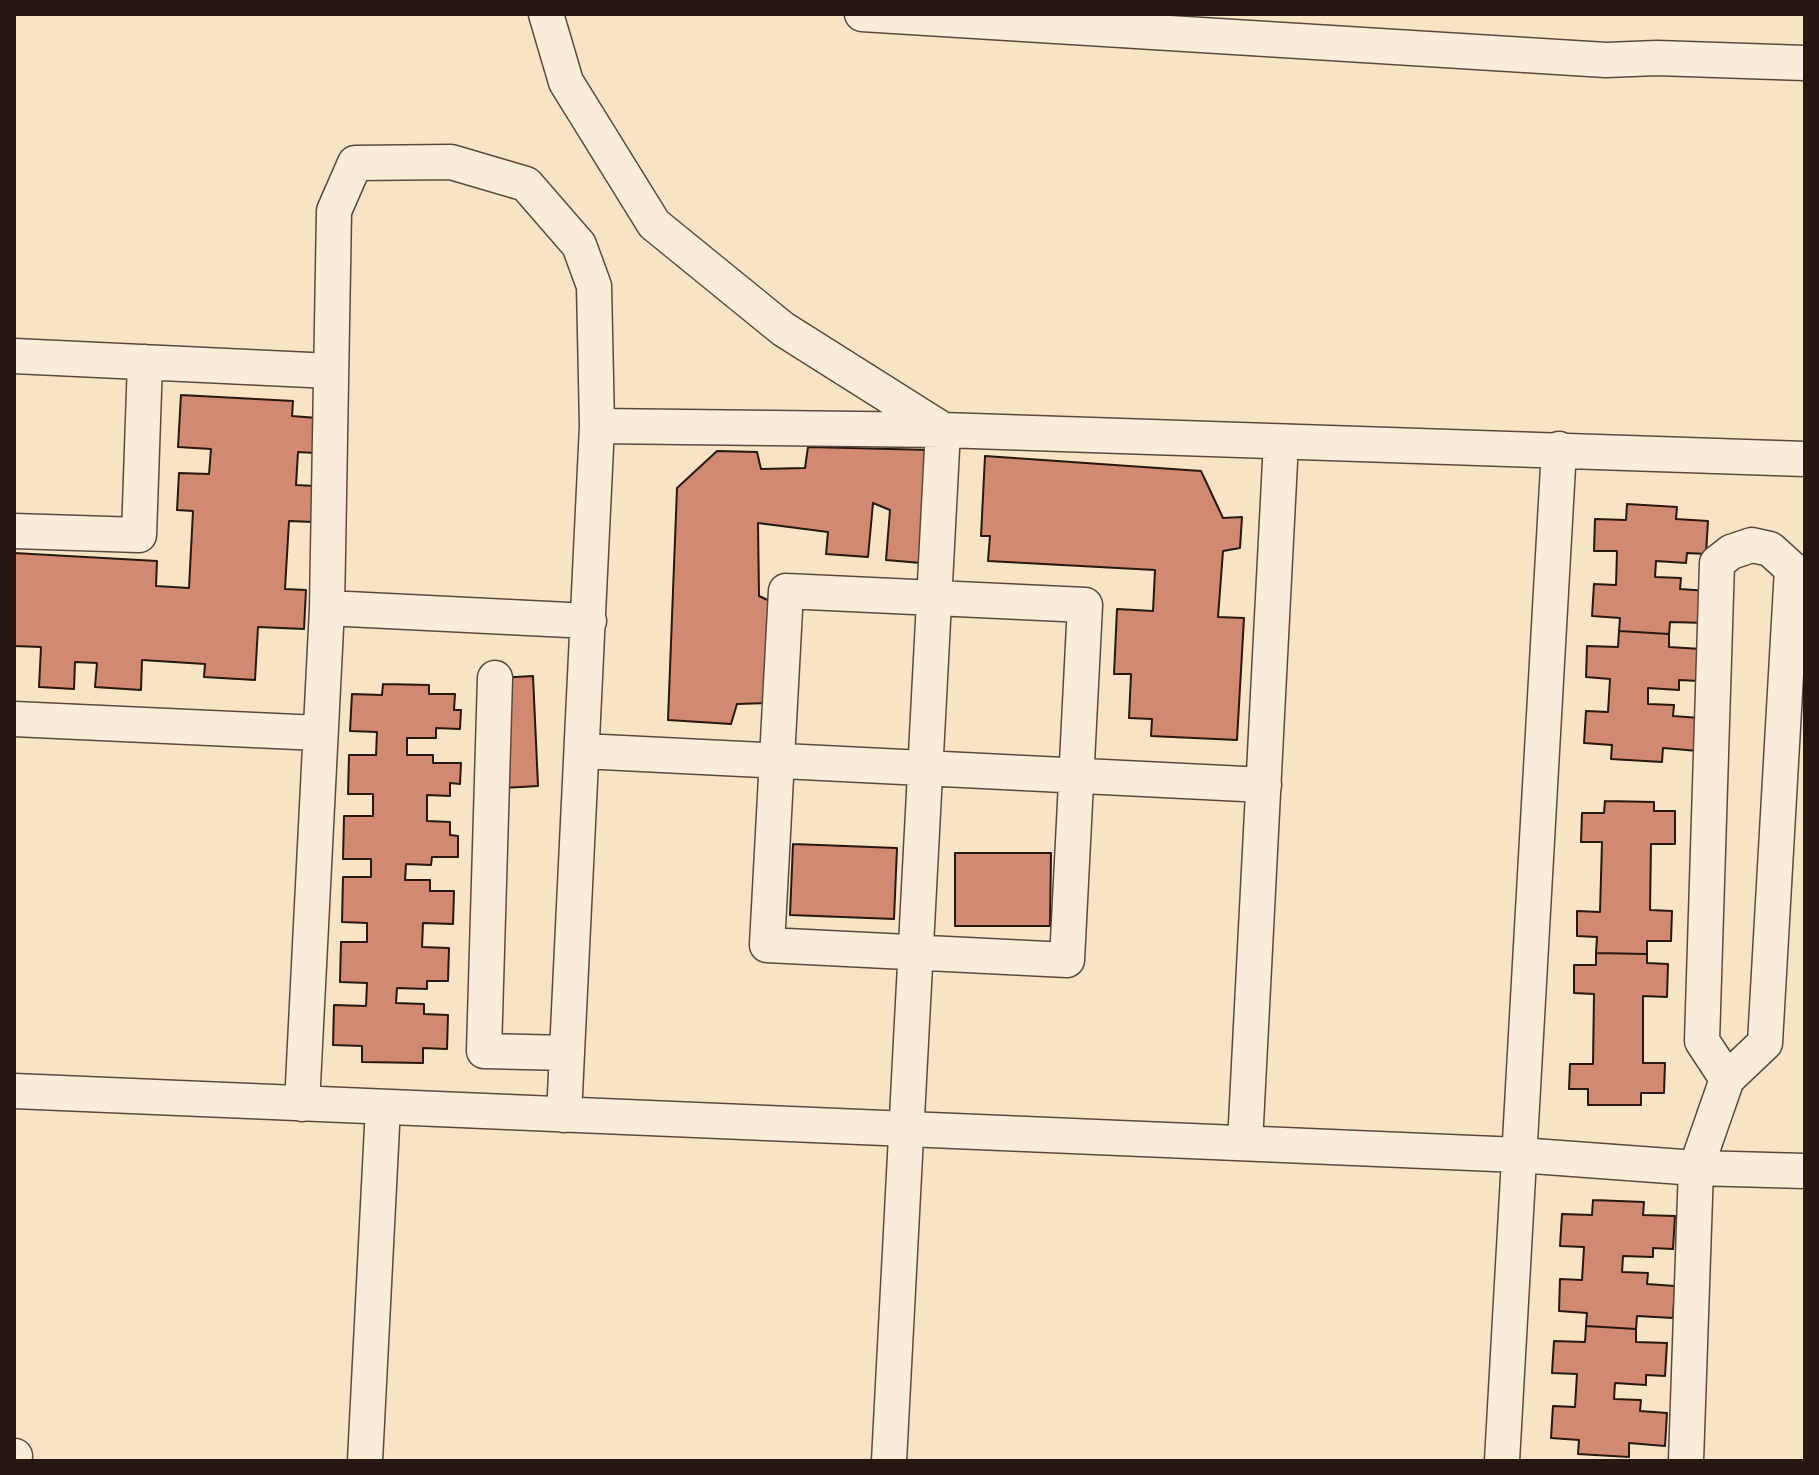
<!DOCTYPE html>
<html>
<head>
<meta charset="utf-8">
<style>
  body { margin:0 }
  #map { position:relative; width:1819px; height:1475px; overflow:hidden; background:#f6e4c4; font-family:"IM FELL DW Pica",serif }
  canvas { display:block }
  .frame { position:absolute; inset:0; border:16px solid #261711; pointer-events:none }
</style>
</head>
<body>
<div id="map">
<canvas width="1819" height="1475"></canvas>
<div class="frame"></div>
</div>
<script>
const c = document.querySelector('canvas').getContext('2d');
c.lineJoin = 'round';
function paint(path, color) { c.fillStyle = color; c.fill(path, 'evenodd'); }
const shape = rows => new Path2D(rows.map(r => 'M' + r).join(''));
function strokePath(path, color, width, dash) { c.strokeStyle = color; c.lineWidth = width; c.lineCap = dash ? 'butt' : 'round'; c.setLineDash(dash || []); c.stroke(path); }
const building = shape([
  [181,395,293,401,292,416,317,418,315,453,298,452,296,485,315,486,313,522,289,521,285,589,306,590,304,629,258,627,255,680,204,677,205,664,142,660,141,690,95,687,97,663,75,662,74,689,39,687,41,647,14,646,14,553,157,561,156,586,189,588,193,511,177,510,179,473,209,474,211,449,178,447,181,395],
  [808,447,932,450,921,563,886,560,890,510,873,503,868,557,826,554,828,532,758,523,759,596,772,602,769,703,737,704,731,724,668,720,677,488,717,451,757,452,761,469,805,468,808,447],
  [985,456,1201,471,1223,518,1242,517,1240,548,1223,551,1218,617,1244,618,1237,740,1151,736,1152,719,1129,718,1131,674,1114,674,1117,609,1153,611,1155,570,988,561,990,536,981,536,985,456],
  [1627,504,1677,507,1676,519,1708,521,1706,554,1687,553,1686,563,1656,561,1655,577,1681,578,1680,589,1708,591,1706,623,1670,622,1669,634,1619,631,1620,618,1592,616,1594,584,1616,585,1617,551,1594,551,1595,519,1626,520,1627,504],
  [1619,631,1669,634,1669,647,1701,649,1699,681,1679,680,1679,690,1648,688,1648,704,1674,705,1673,716,1700,718,1698,751,1663,748,1662,762,1611,759,1612,745,1584,743,1586,711,1608,712,1610,679,1586,677,1587,646,1618,647,1619,631],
  [533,676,538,786,503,788,498,678,533,676],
  [383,684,429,685,429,694,455,694,454,710,461,710,460,729,436,728,436,738,407,738,407,755,433,755,433,763,461,763,460,784,450,783,450,796,427,795,427,821,450,822,450,835,458,836,458,857,432,857,431,865,406,864,405,880,430,880,430,891,454,891,453,924,423,923,422,947,449,948,448,981,427,981,427,989,397,988,396,1003,424,1004,424,1014,448,1015,447,1049,423,1048,423,1063,362,1062,362,1046,333,1045,334,1005,366,1006,367,983,340,982,341,942,367,942,367,923,342,922,343,877,371,877,371,859,343,859,344,816,373,816,373,794,348,794,349,755,376,755,377,732,350,731,352,694,382,695,383,684],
  [1605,801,1654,802,1654,811,1675,811,1675,844,1651,844,1650,910,1672,911,1671,941,1647,941,1647,954,1596,953,1597,937,1577,936,1577,911,1600,912,1602,842,1581,842,1582,813,1604,813,1605,801],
  [793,844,897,848,894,919,790,915,793,844],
  [955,853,1051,853,1050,926,955,926,955,853],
  [1596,953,1647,954,1647,963,1668,964,1667,997,1643,996,1643,1063,1665,1063,1664,1093,1641,1093,1641,1105,1588,1105,1588,1089,1569,1089,1570,1064,1593,1064,1594,994,1574,993,1574,965,1596,965,1596,953],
  [1593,1200,1644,1202,1643,1215,1675,1216,1673,1249,1653,1248,1653,1257,1623,1256,1622,1272,1648,1273,1647,1284,1675,1286,1673,1318,1637,1316,1636,1329,1586,1326,1587,1313,1559,1311,1560,1279,1582,1280,1584,1247,1560,1246,1562,1214,1592,1215,1593,1200],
  [1586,1326,1636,1329,1636,1342,1667,1343,1665,1376,1646,1375,1646,1385,1615,1383,1614,1399,1641,1400,1640,1411,1667,1413,1665,1446,1629,1443,1629,1457,1578,1454,1579,1440,1551,1438,1553,1406,1575,1407,1577,1374,1552,1373,1554,1341,1585,1342,1586,1326]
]);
paint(building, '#d28971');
strokePath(building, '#261711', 2);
const street = shape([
  [546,14,566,82,654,224,783,329,943,430,889,1461],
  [862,14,1606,60,1657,58,1805,63],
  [14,356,331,371],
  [597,426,943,430,1805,459],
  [14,531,139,535,145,362],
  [786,591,1085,605,1067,960,767,945,786,591],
  [327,608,589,621],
  [495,678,484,1051,567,1053],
  [14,719,319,733],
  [582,751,1264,785],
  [14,1091,1519,1155,1696,1168,1805,1171],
  [302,1104,327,608,334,211,355,163,451,162,526,184,579,245,594,286,597,426,564,1115],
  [1245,1143,1281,442],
  [14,1456,15,1456],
  [365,1461,383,1107],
  [1502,1461,1559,449],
  [1686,1461,1696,1168,1727,1079,1765,1043,1792,569,1770,549,1752,545,1731,552,1717,563,1702,1041,1727,1079]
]);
strokePath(street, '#5a4a3e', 37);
strokePath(street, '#f9edd9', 34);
</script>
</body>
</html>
